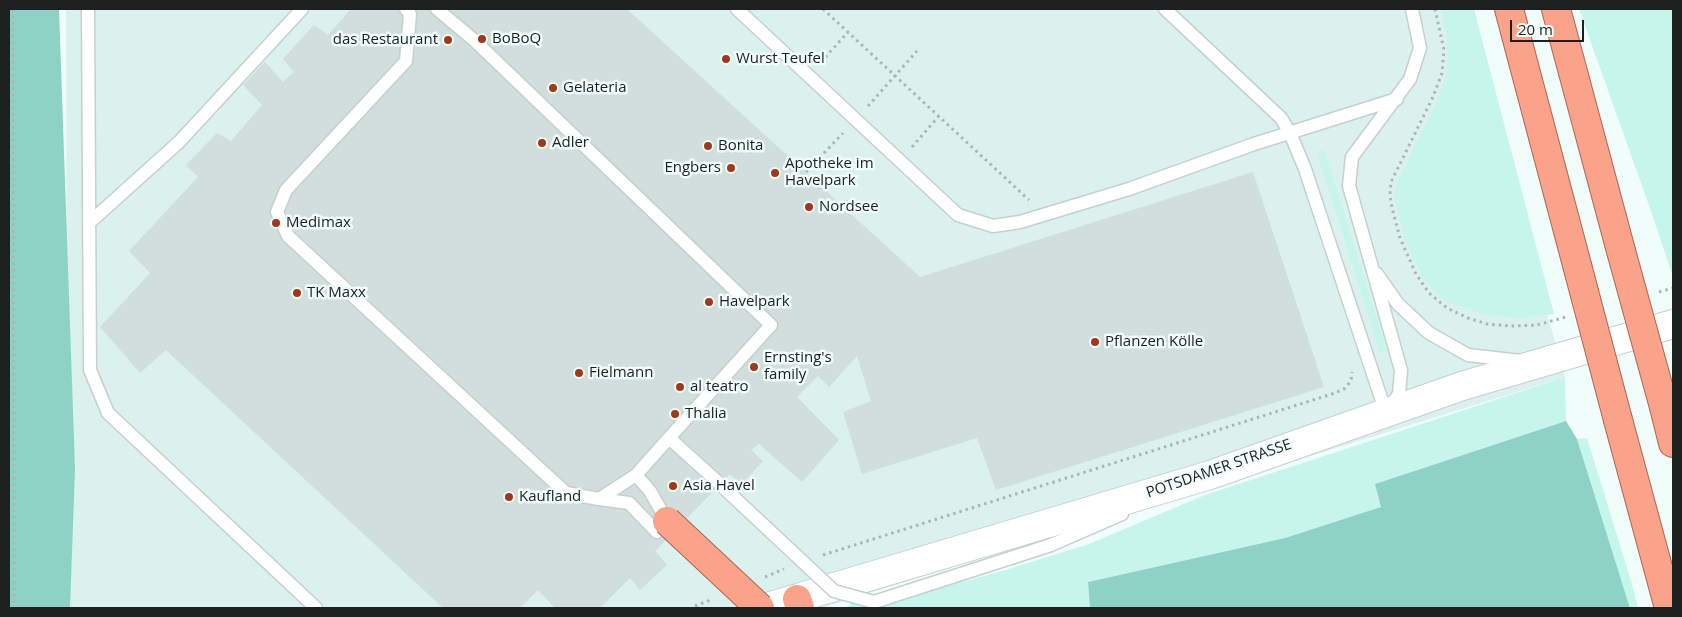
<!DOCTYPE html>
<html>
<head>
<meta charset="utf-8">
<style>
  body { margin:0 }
  #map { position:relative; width:1682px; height:617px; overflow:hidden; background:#f0fdfa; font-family:"Open Sans",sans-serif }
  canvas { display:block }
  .frame { position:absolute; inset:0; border:10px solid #1c2120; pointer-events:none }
  .scale { position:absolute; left:1510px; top:20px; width:74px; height:22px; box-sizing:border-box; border:2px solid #1c2120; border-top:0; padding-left:6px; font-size:15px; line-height:18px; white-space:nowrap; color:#1c2120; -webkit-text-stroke:4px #f0fdfa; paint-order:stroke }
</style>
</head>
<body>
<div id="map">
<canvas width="1682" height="617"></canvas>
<div class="frame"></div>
<div class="scale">20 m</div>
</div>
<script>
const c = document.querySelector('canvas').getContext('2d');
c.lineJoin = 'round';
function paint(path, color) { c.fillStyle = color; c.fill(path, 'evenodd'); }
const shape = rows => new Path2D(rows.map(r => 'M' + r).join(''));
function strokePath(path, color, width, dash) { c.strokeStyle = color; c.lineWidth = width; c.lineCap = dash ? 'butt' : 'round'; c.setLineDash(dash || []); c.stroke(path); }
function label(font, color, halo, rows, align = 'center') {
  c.font = font + ' "Open Sans",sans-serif'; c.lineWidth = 5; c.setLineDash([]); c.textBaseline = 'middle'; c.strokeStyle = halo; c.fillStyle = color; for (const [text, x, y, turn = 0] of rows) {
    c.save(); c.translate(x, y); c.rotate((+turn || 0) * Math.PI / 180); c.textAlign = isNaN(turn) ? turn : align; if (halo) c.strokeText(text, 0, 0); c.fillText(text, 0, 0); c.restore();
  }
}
paint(shape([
  [66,9,1461,9,1565,377,821,608,67,608]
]), '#dbf1ed');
paint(shape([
  [1441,9,1474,9,1554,314,1523,318,1490,316,1447,302,1431,288,1421,274,1404,237,1396,207,1394,195,1396,185,1438,99,1447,75,1447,37],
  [1579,9,1673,9,1673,277,1652,214],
  [1324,149,1387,350,1380,353,1317,152],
  [1565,377,1566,421,1375,484,1382,507,1285,538,1088,582,1090,608,847,608,851,603,876,605,999,572,1089,544,1205,495],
  [1587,438,1631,581,1638,608,1630,608,1577,439]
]), '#c6f5ec');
paint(shape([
  [9,9,59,9,75,469,70,608,9,608],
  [1566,421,1577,439,1630,608,1090,608,1088,582,1285,538,1381,507,1375,484]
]), '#8ed2c5');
paint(shape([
  [351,9,627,9,920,277,1253,172,1324,387,996,490,977,438,862,474,843,412,871,401,857,356,829,387,818,376,797,397,839,440,802,482,759,444,751,450,763,461,742,484,730,474,655,551,667,565,640,590,630,578,600,608,555,608,538,590,520,608,443,608,166,350,140,373,100,327,150,273,129,251,198,177,186,165,217,133,231,141,262,105,243,85,265,62,283,82,294,72,283,59,314,25,328,35]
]), '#d1dedb');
const service = shape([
  [88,9,90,370,108,413,316,608],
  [406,9,410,14,406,61,286,190,277,212,288,236,566,493,599,499,636,475,669,438,709,474],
  [437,9,475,41,771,325,669,438],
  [737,9,958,215,993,226,1020,222,1129,189,1254,144,1397,99],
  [1165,9,1281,118,1290,133,1305,169,1386,413],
  [89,223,179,142,302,9],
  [1377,274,1398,304,1429,333,1468,355,1521,361],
  [1390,407,1399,394,1401,370,1349,186,1352,157,1410,79,1420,48,1412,9],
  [636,475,650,491,667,521],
  [599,499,629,503,657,532],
  [1051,545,1122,514]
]);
const tertiary = shape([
  [764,608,1210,475,1462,386,1673,324]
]);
const trunk = shape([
  [1509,9,1577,265],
  [1556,9,1621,251],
  [1664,407,1673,443],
  [1618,420,1669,608],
  [797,599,800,608]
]);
strokePath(service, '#c4d1ce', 15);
strokePath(tertiary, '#c4d1ce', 30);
strokePath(trunk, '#ac6651', 30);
strokePath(shape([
  [13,9,14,608],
  [823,9,1029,200],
  [1435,9,1444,50,1442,73,1433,97,1391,182,1390,195,1392,208,1400,238,1416,274,1429,293,1447,308,1468,318,1487,324,1511,326,1537,325,1566,317],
  [821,62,848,32],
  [868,106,917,51],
  [912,147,939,116],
  [806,172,843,133],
  [1659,292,1673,288],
  [823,555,1332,394,1344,389,1351,381,1352,372],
  [765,577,784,569],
  [695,606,713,599]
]), '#abb5b3', 3, [2.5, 4]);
strokePath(service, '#fff', 12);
strokePath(tertiary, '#fff', 28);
strokePath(trunk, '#fba28a', 28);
const serviceBridge = shape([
  [709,474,834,591,874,602,1051,545]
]);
const trunkBridge = shape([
  [1621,251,1664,407],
  [1577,265,1618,420],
  [667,521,760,608]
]);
strokePath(serviceBridge, '#c4d1ce', 15, []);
strokePath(trunkBridge, '#ac6651', 30, []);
strokePath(serviceBridge, '#fff', 12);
strokePath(trunkBridge, '#fba28a', 28);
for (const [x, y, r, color] of [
  [482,39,5,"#a0381b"],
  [448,40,5,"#a0381b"],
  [726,59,5,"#a0381b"],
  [553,88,5,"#a0381b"],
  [542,143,5,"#a0381b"],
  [708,146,5,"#a0381b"],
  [731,168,5,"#a0381b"],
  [775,173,5,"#a0381b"],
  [809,207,5,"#a0381b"],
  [276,223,5,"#a0381b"],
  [297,293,5,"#a0381b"],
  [709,302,5,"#a0381b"],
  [1095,342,5,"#a0381b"],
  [754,367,5,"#a0381b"],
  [579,373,5,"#a0381b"],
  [680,387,5,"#a0381b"],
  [675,414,5,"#a0381b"],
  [673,486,5,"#a0381b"],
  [509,497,5,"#a0381b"]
]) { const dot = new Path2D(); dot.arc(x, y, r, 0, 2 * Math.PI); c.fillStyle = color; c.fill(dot); strokePath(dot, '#f0fdfa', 2); }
label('15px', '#1c2120', '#f0fdfa', [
  ["BoBoQ",492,39],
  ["das Restaurant",438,40,"right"],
  ["Wurst Teufel",736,59],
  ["Gelateria",563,88],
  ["Adler",552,143],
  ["Bonita",718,146],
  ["Apotheke im",785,164],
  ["Havelpark",785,181],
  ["Engbers",721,168,"right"],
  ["Nordsee",819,207],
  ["Medimax",286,223],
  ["TK Maxx",307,293],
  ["Havelpark",719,302],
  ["Pflanzen Kölle",1105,342],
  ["Ernsting's",764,358],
  ["family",764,375],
  ["Fielmann",589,373],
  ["al teatro",690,387],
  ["Thalia",685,414],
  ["Asia Havel",683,486],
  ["Kaufland",519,497]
], 'left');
label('15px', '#1c2120', '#f0fdfa', [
  ["POTSDAMER STRASSE",1219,469,-19]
]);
</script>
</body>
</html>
